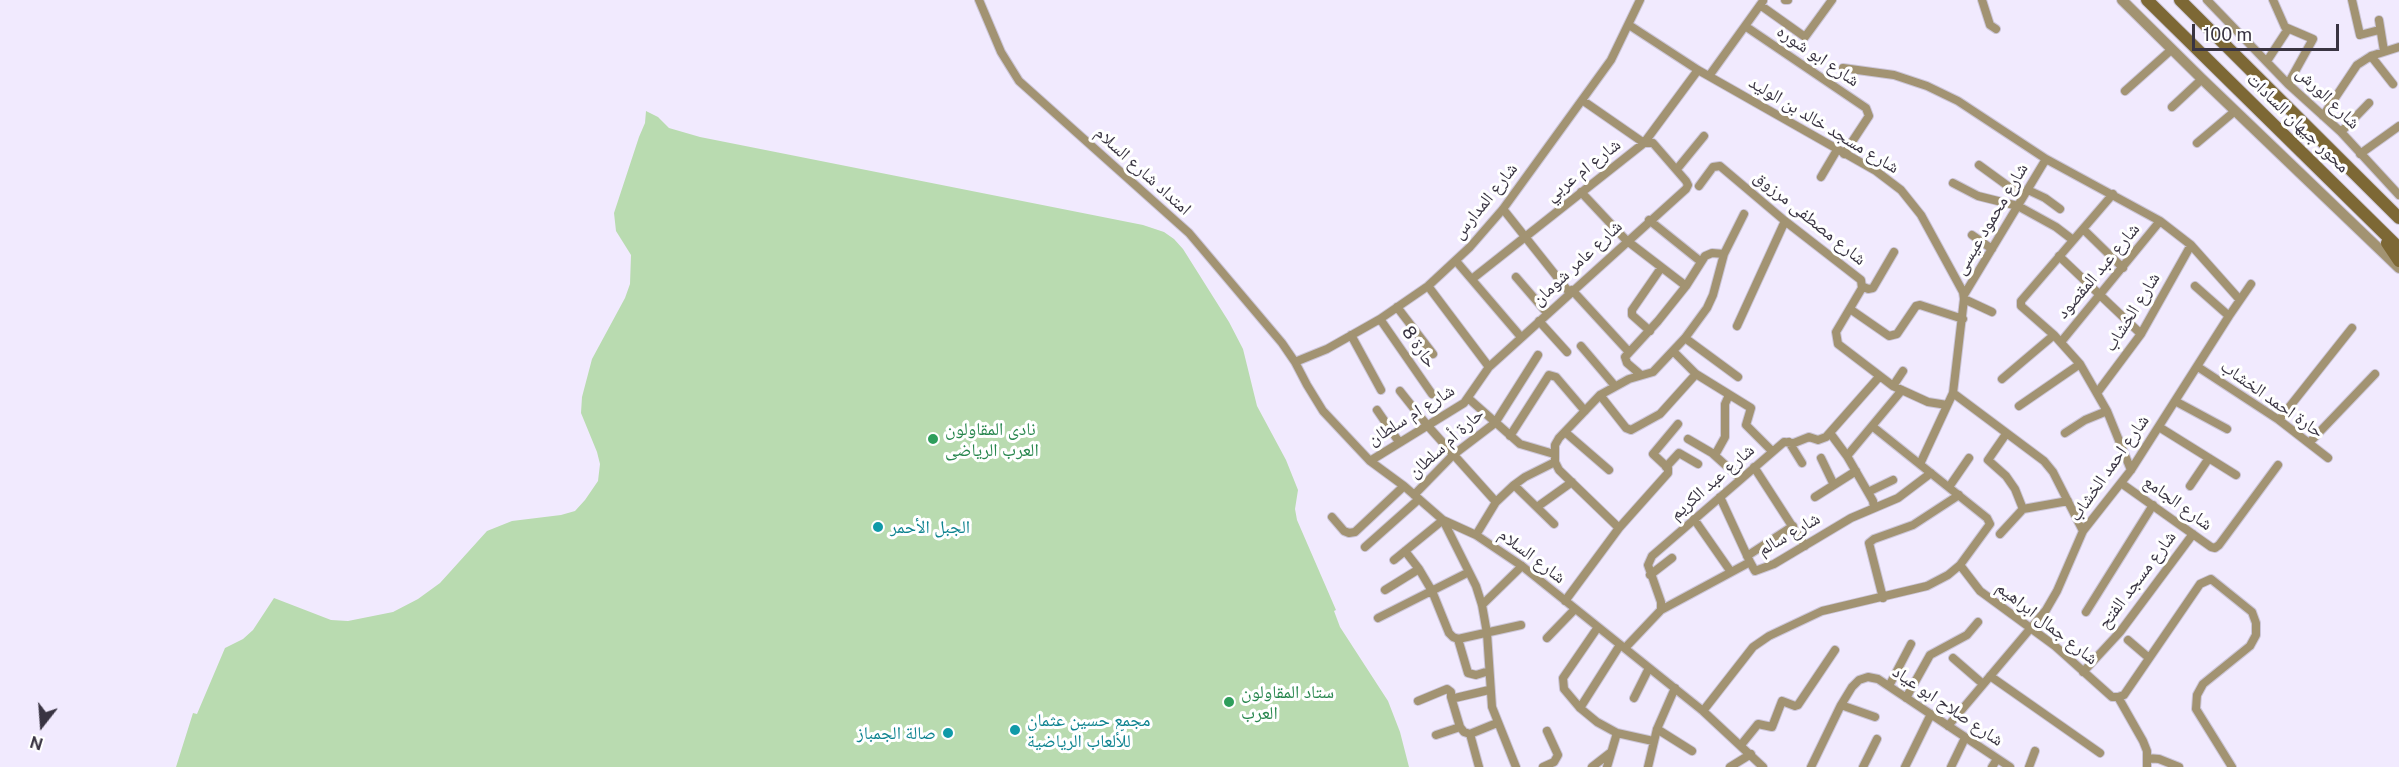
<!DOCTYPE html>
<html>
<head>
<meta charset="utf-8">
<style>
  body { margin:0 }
  #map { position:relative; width:2399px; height:767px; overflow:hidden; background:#f1eafe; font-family:"Public Sans",sans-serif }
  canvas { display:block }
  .north { position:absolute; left:12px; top:695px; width:60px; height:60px; -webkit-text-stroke:4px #fff; paint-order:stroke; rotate:197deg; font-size:16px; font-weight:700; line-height:24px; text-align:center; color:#393442 }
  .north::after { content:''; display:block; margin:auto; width:21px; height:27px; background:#393442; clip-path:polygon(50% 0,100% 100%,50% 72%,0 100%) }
  .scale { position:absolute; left:2192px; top:24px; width:147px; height:27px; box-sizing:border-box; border:3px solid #393442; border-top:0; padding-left:8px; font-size:18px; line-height:21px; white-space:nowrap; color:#393442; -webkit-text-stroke:4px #fff; paint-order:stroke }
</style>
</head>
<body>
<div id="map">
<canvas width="2399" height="767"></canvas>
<div class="north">N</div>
<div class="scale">100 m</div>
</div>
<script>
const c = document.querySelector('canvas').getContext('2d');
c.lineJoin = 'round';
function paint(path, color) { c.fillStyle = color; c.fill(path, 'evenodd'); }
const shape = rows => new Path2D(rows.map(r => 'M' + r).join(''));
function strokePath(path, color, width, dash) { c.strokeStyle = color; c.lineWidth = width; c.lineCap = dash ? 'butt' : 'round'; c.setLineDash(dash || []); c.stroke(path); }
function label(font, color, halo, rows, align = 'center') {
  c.font = font + ' "Public Sans","Noto Naskh Arabic",sans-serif'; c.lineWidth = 6; c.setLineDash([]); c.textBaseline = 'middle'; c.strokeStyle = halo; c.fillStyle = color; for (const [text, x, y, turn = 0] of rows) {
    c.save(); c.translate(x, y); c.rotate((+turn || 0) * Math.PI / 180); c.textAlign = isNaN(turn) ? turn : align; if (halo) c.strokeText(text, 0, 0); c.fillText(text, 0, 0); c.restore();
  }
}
paint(shape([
  [646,111,658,117,669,128,700,137,1143,225,1164,232,1174,239,1183,249,1229,322,1243,349,1257,406,1286,460,1298,490,1295,509,1297,520,1336,610,1334,611,1340,627,1388,701,1400,732,1409,767,176,767,193,713,197,714,225,648,243,639,253,630,274,598,331,620,348,621,393,612,418,599,440,583,487,531,512,521,561,515,575,511,585,500,598,481,600,464,597,452,581,413,582,397,592,359,625,298,630,284,631,255,616,231,614,213,639,137,645,123]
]), '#b9dbb0');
const minor = shape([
  [979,0,1001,52,1019,81,1189,233,1282,343,1295,362,1307,385,1323,411,1370,461,1404,486,1443,520,1476,535,1522,566,1703,711,1763,767],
  [1785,0,1788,0],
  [1982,0,1990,25,1996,29],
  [2207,0,2288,84,2341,132,2399,195],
  [2273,0,2285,27,2313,39,2288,84],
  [2352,0,2360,35,2379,30],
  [1760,5,1805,37,1832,0],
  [2379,20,2384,51],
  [1629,25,1698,70,1876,171,1901,190,1921,215,1963,292,1964,299,1953,393,1920,464],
  [1745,26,1866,108,1869,116,1844,154],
  [2371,56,2393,84],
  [2267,61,2288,29],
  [1843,68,1894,75,1927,86,1958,101,2046,159,2160,221,2191,245,2240,300],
  [1709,76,1763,1],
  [2125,91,2171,50],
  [2172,107,2202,79],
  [2323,116,2357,65,2371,56,2399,47],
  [2341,132,2369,103],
  [2197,143,2235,111],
  [2360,154,2399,126],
  [1979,165,2023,197],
  [1677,169,1704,136],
  [1821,177,1837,150],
  [1953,183,1978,196,2018,206,2056,227,2073,240],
  [1699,186,1713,167,1720,166,1785,221,1861,280,1862,288,1836,332,1838,344,1893,386,1928,402,1947,405],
  [2028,190,2045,198,2060,209],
  [1581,192,1626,240,1686,286],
  [2113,194,2021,301,2021,306,2054,335,2080,364,2107,411,2131,470],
  [1503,209,1569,292],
  [1649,220,1700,261],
  [2083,229,2123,268],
  [1972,235,1992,249],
  [2059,256,2141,334],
  [1456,261,1521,337],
  [1516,277,1547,313],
  [1472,279,1644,143,1698,70],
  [1428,286,1489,367],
  [1862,286,1868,289,1873,288,1894,252],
  [2195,286,2229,316],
  [1572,290,1629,352],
  [1964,295,2046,159],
  [1964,299,1992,312],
  [1397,307,1433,354],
  [1850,309,1889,336,1897,334,1916,306,1920,305,1963,319],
  [1380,319,1432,394],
  [1539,321,1567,352],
  [1737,326,1785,221],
  [1650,331,1632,315,1632,310,1661,268],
  [1351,335,1381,390],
  [1685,338,1738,377],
  [2061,342,2160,221],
  [1581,346,1615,386],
  [1673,351,1696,374,1751,408,1746,425,1772,451],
  [1295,362,1327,349,1380,319,1428,286,1470,247,1503,209,1611,60,1640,0],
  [2198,367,2279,420,2328,458],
  [1641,375,1627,363,1625,357,1658,321,1686,286,1705,256,1712,253,1724,254],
  [2002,379,2054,335],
  [1893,386,1903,371],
  [1400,391,1427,425,1496,502],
  [1953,393,2044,461,2053,472,2083,531],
  [2097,393,2141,334,2191,245],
  [1600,395,1626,428,1631,430,1660,414,1696,374],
  [1468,398,1520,444,1554,454],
  [2175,401,2227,429],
  [2019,406,2080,364],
  [1377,410,1399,442],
  [2279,420,2352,328],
  [2159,427,2236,475],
  [1565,432,1609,470],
  [1830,433,1847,456,1873,501,1874,508],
  [2065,433,2085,420,2107,411],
  [2006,434,1988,460,2006,476,2015,489,2023,509],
  [1510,436,1549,375,1556,377,1585,411],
  [1688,439,1712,453,1741,479],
  [1789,442,1802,463],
  [2309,443,2375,374],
  [1715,455,1725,437,1725,404,1729,395],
  [1847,456,1902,390],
  [1821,458,1834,485],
  [1370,461,1464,403,1489,367,1686,189,1688,185,1686,181,1653,143,1644,143,1582,100],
  [1666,467,1679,453,1698,464],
  [1754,467,1805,546],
  [2121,483,2211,547,2215,548,2219,545,2278,465],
  [1514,485,1554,524],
  [2190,486,2209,458],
  [1949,487,1969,458],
  [1868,492,1893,480],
  [1414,495,1453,455,1495,423,1538,355],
  [1720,497,1750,562],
  [1815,497,1856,471],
  [1537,507,1572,482],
  [1332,517,1344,531,1349,533,1355,532,1404,486],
  [1694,519,1731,572],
  [1619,528,1559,470,1555,462,1555,445,1559,438,1600,395,1629,379,1653,372,1685,338,1707,308,1713,295,1724,254,1744,214],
  [2000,534,2023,509,2068,501],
  [1476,535,1496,502,1514,485,1525,477,1555,462],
  [1365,547,1419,499],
  [1405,551,1419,569,1432,591,1449,633,1453,637,1458,639,1521,625],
  [1747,556,1793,526],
  [1394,560,1443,520,1476,586,1482,605,1487,633,1492,707,1516,767],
  [1960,565,1980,591,2055,646,2112,697,2118,697,2124,695,2200,584,2211,579,2252,612,2256,623,2256,635,2250,646,2203,684,2197,695,2196,709,2232,767],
  [1650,575,1672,558],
  [1385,590,1419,569],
  [1883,598,1869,543,1874,539,1913,525,1959,495],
  [1565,601,1619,528,1668,473,1668,468,1653,454,1678,424],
  [1482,605,1522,566],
  [1661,610,1750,562,1755,571,1774,564,1851,518,1898,498,1931,473],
  [2086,612,2153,505],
  [1378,618,1469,572],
  [1598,627,1563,678,1564,689,1580,708,1597,722,1617,733,1653,741],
  [1547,638,1575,609],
  [1458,639,1468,673,1476,675,1489,671],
  [2128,640,2149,658],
  [1625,648,1661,610,1661,602,1648,565,1652,556,1784,442,1794,443,1809,437,1818,440,1826,437,1879,377],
  [1953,658,1983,684],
  [2083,672,2120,632,2193,534],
  [1990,676,2100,753],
  [1889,686,1911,644],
  [1451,697,1460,727,1464,732,1470,734],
  [2118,697,2143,741,2147,751,2147,767],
  [1634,698,1649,668],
  [1906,698,1930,655,1967,635,1978,622],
  [1418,701,1447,689,1451,692,1451,697,1455,698,1489,690],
  [1841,705,1875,717],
  [1580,708,1620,645],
  [1703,711,1753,647,1769,636,1822,611,1927,586,1948,575,1960,565,1990,524,1987,518,1872,426],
  [1948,726,2046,610,2057,591,2083,531,2131,470,2229,316,2251,284],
  [1657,729,1692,751],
  [1470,734,1479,767],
  [1470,734,1497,723],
  [1436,735,1460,727],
  [1741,745,1758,724,1772,727,1782,701,1795,706,1798,705,1835,650],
  [2147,758,2159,759,2179,767],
  [1543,767,1554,762,1558,755,1547,731],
  [1592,767,1610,753],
  [1607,767,1617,733],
  [1648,767,1657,729,1675,688],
  [1730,767,1751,754],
  [1811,767,1841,705,1852,687,1859,680,1868,677,1878,679,2010,767],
  [1863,767,1877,739],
  [1905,767,1931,714],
  [1951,767,1965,738],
  [1992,767,1997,759],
  [2029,767,2035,751]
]);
const tertiary = shape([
  [2122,0,2202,79,2399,268]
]);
const secondary = shape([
  [2147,0,2399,248],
  [2180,0,2399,218],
  [2387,243,2399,261]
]);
strokePath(minor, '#ccc6d8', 10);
strokePath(tertiary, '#ccc6d8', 12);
strokePath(secondary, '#ccc6d8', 14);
strokePath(minor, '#a29372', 8);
strokePath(tertiary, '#a29372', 10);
strokePath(secondary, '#7d6835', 12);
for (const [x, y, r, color] of [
  [933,439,6,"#2e9e5b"],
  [878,527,6,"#0f9aa8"],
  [1229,702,6,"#2e9e5b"],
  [1015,730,6,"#0f9aa8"],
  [948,733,6,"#0f9aa8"]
]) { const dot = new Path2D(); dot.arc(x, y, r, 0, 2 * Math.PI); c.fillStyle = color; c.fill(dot); strokePath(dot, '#fff', 2); }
label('18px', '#393442', '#fff', [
  ["شارع ابو شوره",1818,56,34],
  ["شارع الورش",2328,98,44],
  ["محور جيهان السادات",2298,123,44],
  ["شارع مسجد خالد بن الوليد",1824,125,31],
  ["شارع ام عربي",1583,170,-38],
  ["امتداد شارع السلام",1143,171,42],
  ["شارع المدارس",1485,201,-51],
  ["شارع مصطفى مرزوق",1810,218,39],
  ["شارع محمود عيسى",1991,219,-59],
  ["شارع عامر شومان",1577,263,-43],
  ["شارع عبد المقصود",2098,271,-50],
  ["شارع الخشاب",2132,312,-58],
  ["حارة 8",1419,347,55],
  ["حارة احمد الخشاب",2272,399,35],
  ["شارع ام سلطان",1411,415,-32],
  ["حارة أم سلطان",1446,443,-42],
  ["شارع احمد الخشاب",2109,468,-55],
  ["شارع عبد الكريم",1712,482,-41],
  ["شارع الجامع",2178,503,36],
  ["شارع سالم",1789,534,-30],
  ["شارع السلام",1532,556,37],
  ["شارع مسجد الفتح",2137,580,-53],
  ["شارع جمال ابراهيم",2047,623,38],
  ["شارع صلاح ابو عياد",1948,706,34]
]);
label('18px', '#27864d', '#fff', [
  ["نادى المقاولون",945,429],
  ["العرب الرياضى",945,450],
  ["ستاد المقاولون",1241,692],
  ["العرب",1241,713]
], 'left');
label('18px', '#0d838f', '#fff', [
  ["الجبل الأحمر",890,527],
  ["مجمع حسين عثمان",1027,720],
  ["للألعاب الرياضية",1027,741],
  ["صالة الجمباز",936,733,"right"]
], 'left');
</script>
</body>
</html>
